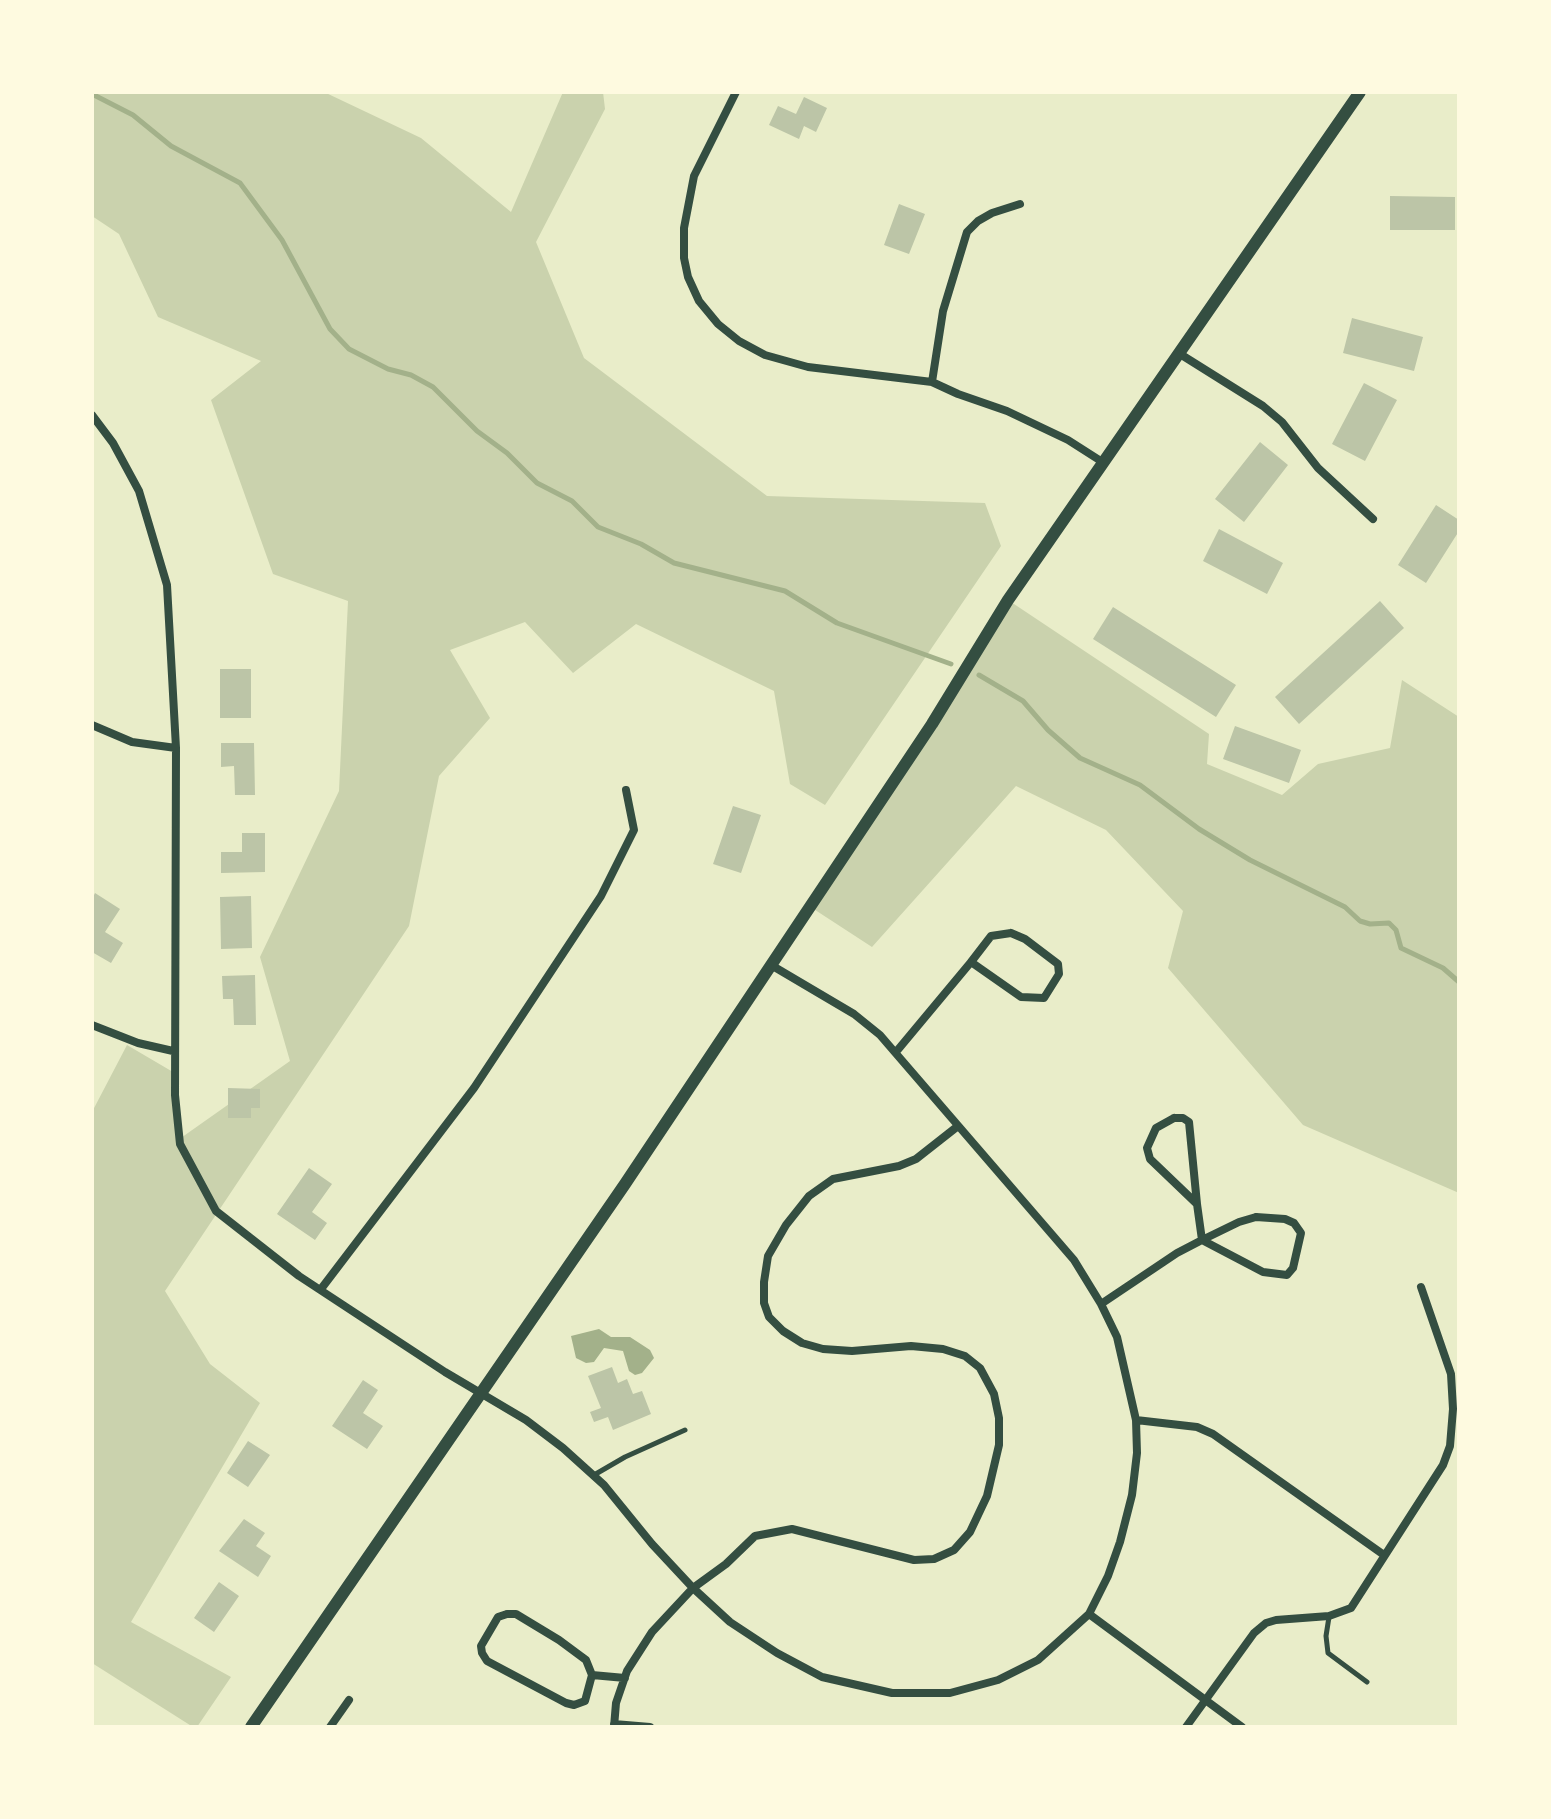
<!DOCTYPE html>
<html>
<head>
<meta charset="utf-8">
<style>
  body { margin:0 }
  #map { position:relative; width:1551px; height:1819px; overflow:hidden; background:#e9edc9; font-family:"DejaVu Sans",sans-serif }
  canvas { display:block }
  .frame { position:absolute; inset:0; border:94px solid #fefae0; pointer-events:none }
</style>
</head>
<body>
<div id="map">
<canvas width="1551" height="1819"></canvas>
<div class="frame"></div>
</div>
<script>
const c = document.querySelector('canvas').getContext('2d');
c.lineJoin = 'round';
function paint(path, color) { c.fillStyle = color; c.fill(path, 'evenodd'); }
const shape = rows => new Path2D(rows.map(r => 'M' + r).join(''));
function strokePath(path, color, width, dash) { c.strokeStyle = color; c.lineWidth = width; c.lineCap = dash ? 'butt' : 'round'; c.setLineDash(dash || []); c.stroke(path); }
paint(shape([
  [92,92,324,92,421,138,511,212,563,92,603,92,605,109,536,242,584,358,767,496,985,503,1001,546,825,805,790,784,774,691,636,624,573,673,525,622,450,650,490,718,439,776,409,926,165,1291,210,1364,260,1403,131,1622,231,1677,197,1727,193,1727,92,1663,92,1112,127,1045,173,1072,178,1140,290,1061,260,957,339,791,348,601,273,574,211,400,261,361,158,317,119,234,92,216],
  [1008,600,1209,734,1207,764,1282,795,1318,764,1390,748,1402,680,1459,717,1459,1193,1303,1125,1168,968,1183,911,1106,830,1016,786,872,947,809,906]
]), '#cad2ad');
paint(shape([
  [599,1329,611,1337,630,1337,650,1350,654,1358,642,1373,635,1375,629,1371,623,1351,604,1348,594,1362,586,1363,576,1358,571,1336]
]), '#a3b18a');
strokePath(shape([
  [92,94,133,115,171,146,240,183,282,240,330,329,349,349,388,369,411,375,433,387,477,431,507,453,537,483,572,501,598,527,641,544,674,563,785,591,837,623,951,664],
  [979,675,1023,701,1048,730,1080,758,1140,785,1199,829,1250,860,1345,907,1360,921,1370,924,1389,923,1396,930,1401,948,1443,968,1459,982]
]), '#a3b18a', 5);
paint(shape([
  [804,97,827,108,816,132,804,126,799,139,769,125,778,106,796,114],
  [1390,196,1455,197,1455,230,1390,230],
  [899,204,925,214,909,254,884,245],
  [1352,318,1423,337,1414,371,1343,353],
  [1364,383,1397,400,1365,461,1332,444],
  [1260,442,1288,465,1244,522,1215,499],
  [1436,505,1459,520,1459,531,1426,583,1398,565],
  [1219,529,1283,563,1267,594,1203,561],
  [1380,601,1404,628,1299,724,1275,697],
  [1113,607,1236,685,1216,717,1093,639],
  [220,669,251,669,251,718,220,718],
  [1235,726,1301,750,1289,783,1223,759],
  [221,743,254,743,255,795,235,795,234,766,221,767],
  [733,806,761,815,741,873,713,864],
  [242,833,265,833,265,872,221,873,221,852,242,852],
  [95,893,120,909,105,932,123,943,111,963,92,952,92,899],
  [251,896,252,948,221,949,220,897],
  [255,975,256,1025,234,1025,233,999,223,999,222,976],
  [228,1088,260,1089,260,1108,251,1108,251,1118,228,1118],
  [309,1168,332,1184,312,1212,327,1223,315,1240,277,1214],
  [612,1367,618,1383,627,1379,633,1394,642,1391,651,1414,613,1430,608,1417,594,1422,590,1412,601,1408,588,1376],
  [363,1380,378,1390,363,1413,383,1426,367,1449,332,1426],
  [248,1441,270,1455,248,1487,227,1473],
  [244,1519,265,1533,256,1546,271,1556,258,1577,219,1551],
  [219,1582,239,1596,214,1632,194,1618]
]), '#bcc5a7');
strokePath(shape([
  [594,1475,625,1457,685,1430],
  [1329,1617,1326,1636,1328,1653,1367,1682]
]), '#344e41', 5);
strokePath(shape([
  [736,92,694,176,684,228,684,258,688,277,699,301,718,324,739,341,765,355,808,367,932,382,958,394,1007,411,1068,440,1104,463],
  [1180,354,1263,406,1282,422,1318,468,1373,519],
  [932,382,943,311,967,232,978,221,992,213,1020,204],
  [92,415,113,443,139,491,167,585,176,748,175,1095,180,1144,216,1211,299,1276,445,1372,526,1420,563,1448,604,1485,652,1544,693,1588,730,1622,777,1653,822,1677,892,1693,950,1693,998,1680,1038,1660,1089,1614,1108,1576,1120,1542,1132,1495,1137,1453,1136,1420,1117,1337,1101,1304,1074,1260,880,1035,854,1014,771,965],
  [92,725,132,742,176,748],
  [1011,933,1025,939,1058,964,1059,974,1044,998,1021,997,971,962,991,936,1011,933],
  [92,1025,138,1043,173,1051],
  [896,1052,971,962],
  [1174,1118,1183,1118,1189,1122,1197,1204,1150,1159,1147,1148,1156,1128,1174,1118],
  [1256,1217,1285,1219,1294,1223,1301,1233,1293,1268,1287,1275,1263,1272,1202,1240,1239,1222,1256,1217],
  [321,1289,474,1088,601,896,634,830,626,790],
  [1101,1304,1177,1253,1202,1240,1197,1204],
  [1136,1420,1197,1427,1213,1434,1384,1555],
  [507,1614,516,1614,559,1640,586,1660,592,1675,585,1701,574,1705,566,1703,487,1661,482,1653,481,1646,498,1617,507,1614],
  [1089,1614,1242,1727],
  [592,1675,625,1678],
  [614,1724,650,1727],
  [330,1727,349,1700],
  [614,1727,616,1703,627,1671,652,1632,693,1588,726,1564,755,1536,792,1529,914,1560,934,1559,954,1550,970,1532,987,1496,999,1445,999,1418,994,1394,980,1368,965,1356,943,1349,911,1346,852,1351,823,1349,802,1343,783,1331,769,1317,764,1303,764,1282,768,1256,786,1225,809,1196,833,1179,899,1166,916,1159,958,1126],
  [1186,1727,1254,1633,1266,1623,1276,1620,1329,1616,1351,1608,1443,1465,1450,1446,1453,1409,1451,1374,1421,1287]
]), '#344e41', 8);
strokePath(shape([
  [251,1727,625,1184,932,724,1008,600,1360,92]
]), '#344e41', 12);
</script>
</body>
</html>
